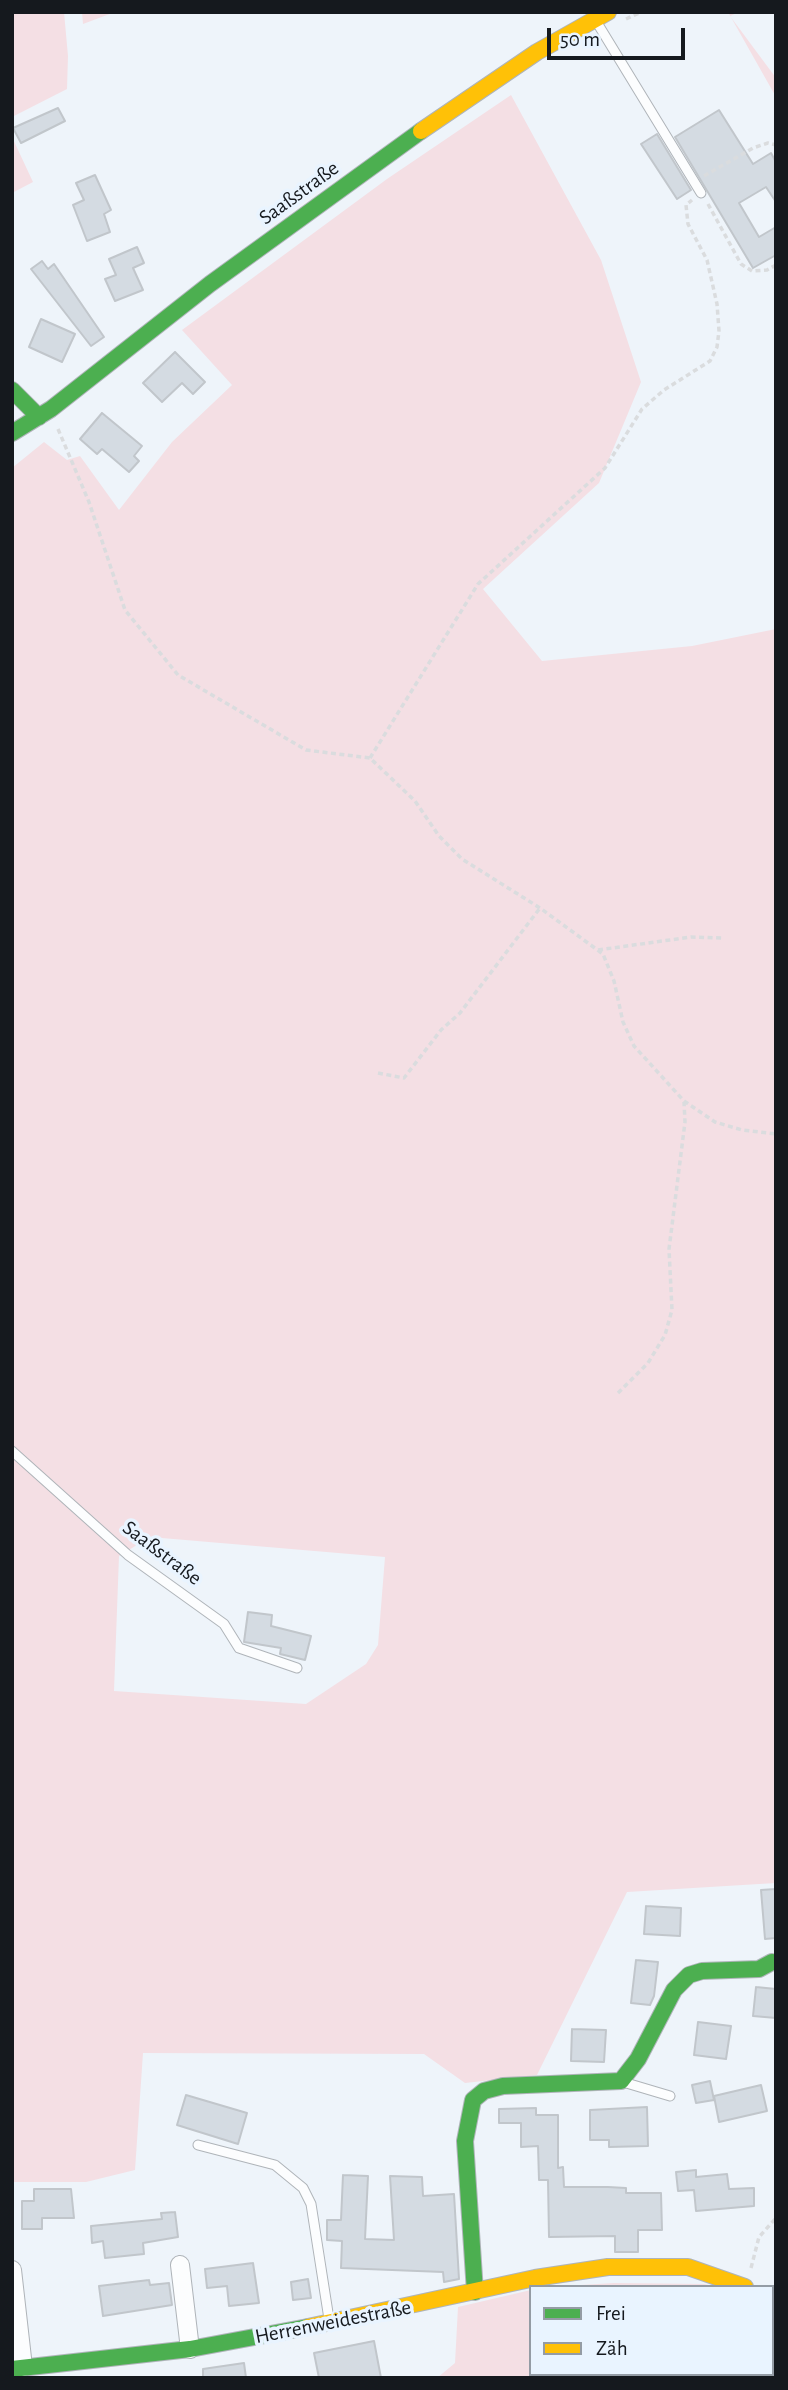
<!DOCTYPE html>
<html>
<head>
<meta charset="utf-8">
<style>
  body { margin:0 }
  #map { position:relative; width:788px; height:2390px; overflow:hidden; background:#eef4fa; font-family:"Alegreya Sans",sans-serif }
  canvas { display:block }
  .frame { position:absolute; inset:0; border:14px solid #15191e; pointer-events:none }
  .legend { position:absolute; left:529px; top:2285px; width:245px; height:91px; box-sizing:border-box; background:#e9f4ff; border:2px solid #949ca5; margin:0; padding:9px 12px; list-style:none; font-size:21px; color:#15191e }
  .legend li { display:flex; align-items:center; gap:14px; height:35px }
  .legend b { width:35px; border:2px solid #949ca5 }
  .scale { position:absolute; left:547px; top:28px; width:138px; height:32px; box-sizing:border-box; border:4px solid #15191e; border-top:0; padding-left:9px; font-size:21px; line-height:24px; white-space:nowrap; color:#15191e; -webkit-text-stroke:5px #e9f4ff; paint-order:stroke }
</style>
</head>
<body>
<div id="map">
<canvas width="788" height="2390"></canvas>
<div class="frame"></div>
<ul class="legend">
<li><b style="height:9px;background:#4caf50"></b>Frei</li>
<li><b style="height:9px;background:#ffc107"></b>Zäh</li>
</ul>
<div class="scale">50 m</div>
</div>
<script>
const c = document.querySelector('canvas').getContext('2d');
c.lineJoin = 'round';
function paint(path, color) { c.fillStyle = color; c.fill(path, 'evenodd'); }
const shape = rows => new Path2D(rows.map(r => 'M' + r).join(''));
function strokePath(path, color, width, dash) { c.strokeStyle = color; c.lineWidth = width; c.lineCap = dash ? 'butt' : 'round'; c.setLineDash(dash || []); c.stroke(path); }
function label(font, color, halo, rows, align = 'center') {
  c.font = font + ' "Alegreya Sans",sans-serif'; c.lineWidth = 7; c.setLineDash([]); c.textBaseline = 'middle'; c.strokeStyle = halo; c.fillStyle = color; for (const [text, x, y, turn = 0] of rows) {
    c.save(); c.translate(x, y); c.rotate((+turn || 0) * Math.PI / 180); c.textAlign = isNaN(turn) ? turn : align; if (halo) c.strokeText(text, 0, 0); c.fillText(text, 0, 0); c.restore();
  }
}
paint(shape([
  [12,12,64,12,68,56,67,89,12,117],
  [82,12,115,12,83,24],
  [728,12,739,12,730,16,776,78,776,97],
  [511,95,601,260,641,382,599,483,483,589,542,661,692,646,776,629,776,1883,627,1892,537,2075,465,2083,424,2054,143,2053,135,2170,86,2182,12,2182,12,468,44,442,67,460,80,456,119,510,172,442,232,385,182,330,387,179],
  [150,1537,385,1557,378,1645,366,1664,306,1704,114,1691,119,1556],
  [12,137,33,182,12,193],
  [614,2283,704,2284,717,2287,547,2287],
  [531,2290,531,2374,772,2374,772,2311,776,2313,776,2378,437,2378,455,2363,458,2307]
]), '#f4dfe4');
const building = shape([
  [58,108,65,121,21,143,13,128,58,108],
  [719,110,753,164,771,153,776,162,776,202,766,187,739,203,759,237,776,227,776,255,753,268,675,137,719,110],
  [657,134,691,190,677,199,641,144,657,134],
  [95,175,111,210,104,214,110,232,87,241,73,205,84,200,76,183,95,175],
  [137,247,144,263,133,268,143,290,115,301,105,279,116,275,109,259,137,247],
  [42,261,48,269,54,264,104,337,91,346,31,269,42,261],
  [41,319,75,334,62,362,29,347,41,319],
  [175,352,205,382,193,394,182,383,162,402,143,383,175,352],
  [102,413,142,446,134,456,139,461,129,472,102,449,97,454,80,439,102,413],
  [248,1612,272,1615,271,1626,311,1636,305,1660,280,1654,281,1648,244,1642,248,1612],
  [776,1889,776,1938,765,1939,761,1890,776,1889],
  [646,1906,681,1908,680,1936,644,1934,646,1906],
  [636,1960,658,1962,654,1996,650,2005,631,2003,636,1960],
  [756,1987,776,1989,776,2018,753,2016,756,1987],
  [698,2022,731,2026,726,2059,694,2055,698,2022],
  [572,2029,606,2030,604,2062,571,2061,572,2029],
  [710,2081,714,2100,696,2103,692,2085,710,2081],
  [761,2085,767,2111,719,2122,714,2096,761,2085],
  [186,2095,247,2113,238,2144,177,2125,186,2095],
  [647,2107,648,2146,609,2147,609,2140,590,2140,590,2110,647,2107],
  [536,2108,536,2115,558,2115,558,2168,563,2167,564,2187,608,2187,626,2188,626,2193,661,2193,662,2230,638,2230,638,2252,615,2252,615,2236,549,2237,548,2180,539,2180,538,2146,521,2147,521,2123,499,2123,499,2109,536,2108],
  [696,2170,696,2177,727,2174,729,2189,754,2188,754,2206,696,2211,694,2190,678,2191,676,2172,696,2170],
  [343,2175,368,2176,365,2239,394,2240,390,2176,422,2177,423,2196,454,2194,459,2279,444,2282,443,2272,341,2268,342,2241,327,2240,327,2220,341,2220,343,2175],
  [34,2189,71,2189,74,2218,42,2218,42,2229,22,2229,22,2201,34,2201,34,2189],
  [175,2212,178,2237,143,2243,144,2254,105,2258,103,2241,92,2243,91,2226,162,2219,161,2213,175,2212],
  [253,2263,259,2303,229,2306,227,2286,207,2288,205,2269,253,2263],
  [308,2279,311,2298,293,2300,291,2282,308,2279],
  [149,2280,150,2285,169,2283,172,2305,103,2316,99,2286,149,2280],
  [374,2341,381,2378,319,2378,314,2353,374,2341],
  [244,2363,246,2378,203,2378,203,2369,244,2363]
]);
paint(building, '#d4dbe2');
strokePath(building, '#c1c6cb', 2);
const lane = shape([
  [596,21,701,193],
  [12,1451,128,1555,224,1624,239,1648,297,1668],
  [623,2082,670,2096],
  [198,2145,275,2165,303,2188,311,2204,329,2319]
]);
const street = shape([
  [180,2265,190,2349],
  [12,2270,23,2367],
  [772,2305,776,2307]
]);
const fast = shape([
  [12,390,39,417],
  [12,433,51,409,210,284,421,131],
  [475,2292,465,2141,473,2100,484,2091,503,2086,621,2081,638,2059,674,1990,689,1975,702,1971,759,1969,772,1962],
  [12,2369,190,2349,308,2327]
]);
const slow = shape([
  [421,131,537,52,608,12],
  [308,2327,535,2278,608,2267,688,2267,745,2287]
]);
strokePath(lane, '#afb4b9', 11);
strokePath(street, '#afb4b9', 20);
strokePath(fast, '#afb4b9', 18);
strokePath(slow, '#afb4b9', 18);
strokePath(shape([
  [626,19,641,12],
  [704,176,753,148,768,143,776,145],
  [708,204,741,264,752,271,767,270,776,265],
  [58,429,89,502,125,610,178,675,306,750,370,758,415,801,439,836,462,859,540,908,603,954,614,981,623,1022,634,1046,684,1101,715,1122,742,1130,776,1134],
  [370,758,478,584,605,468,642,409,664,390,710,361,717,347,719,331,717,304,707,260,688,224,686,205,692,200],
  [598,950,691,937,722,938],
  [378,1073,404,1078,441,1030,460,1013,540,908],
  [618,1393,648,1363,665,1335,672,1310,669,1249,685,1122,684,1102],
  [751,2268,759,2237,776,2218]
]), '#dadcde', 3.5, [5, 3.5]);
strokePath(lane, '#fcfdfe', 9);
strokePath(street, '#fcfdfe', 18);
strokePath(fast, '#4caf50', 16);
strokePath(slow, '#ffc107', 16);
label('21px', '#15191e', '#e9f4ff', [
  ["Saaßstraße",299,193,-36],
  ["Saaßstraße",162,1553,37],
  ["Herrenweidestraße",333,2322,-11]
]);
</script>
</body>
</html>
